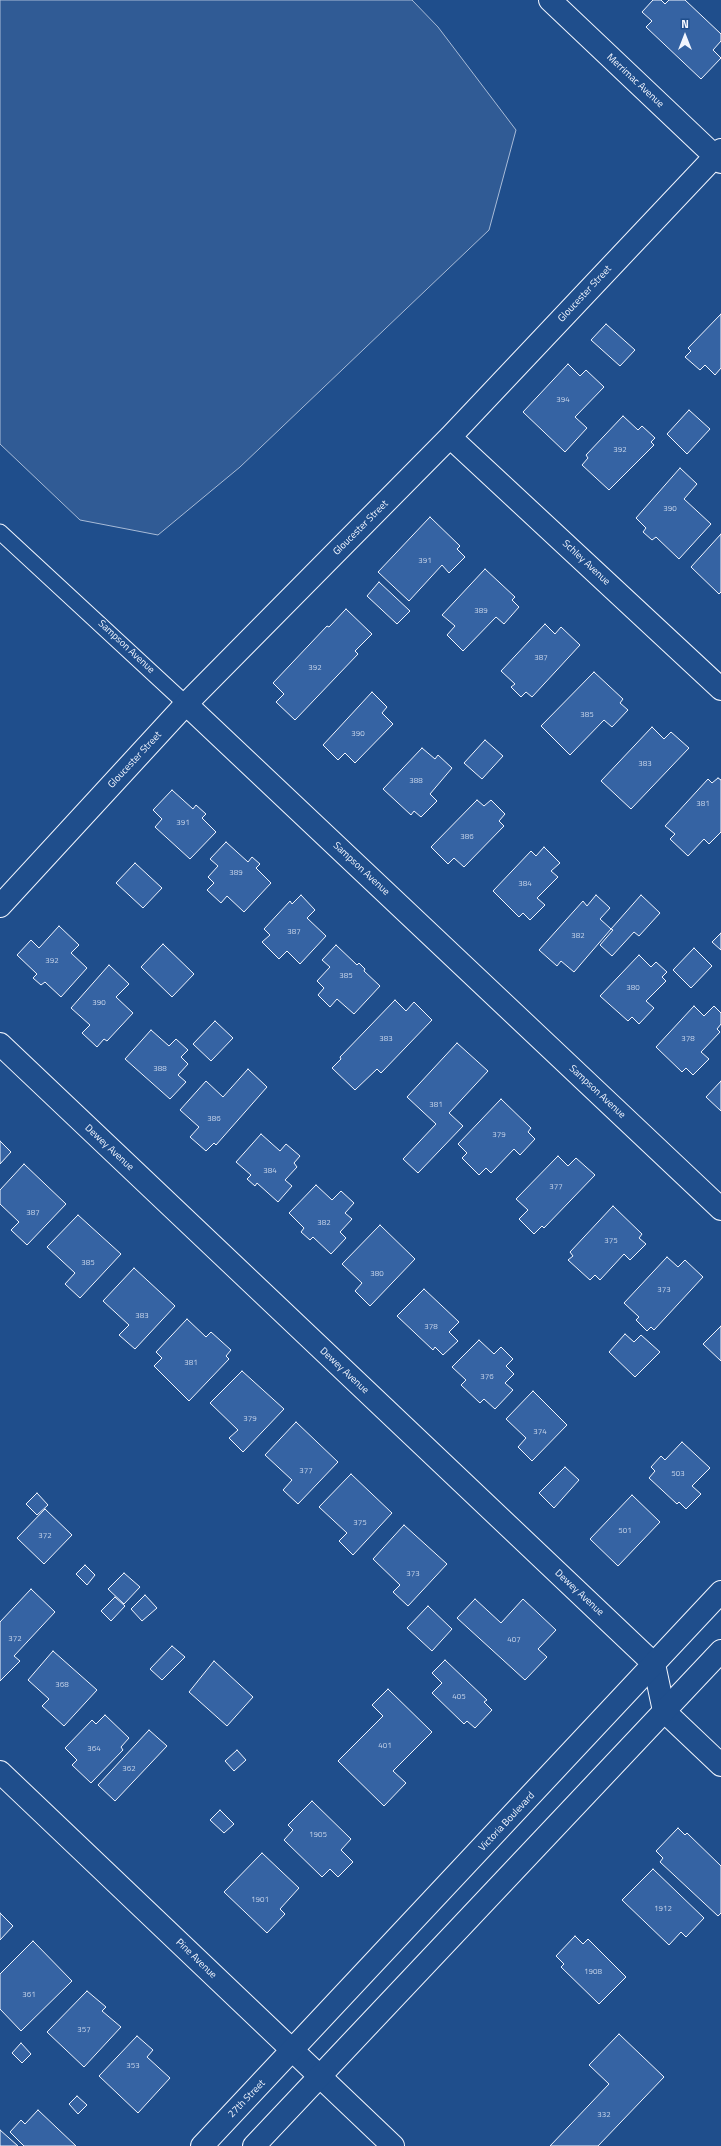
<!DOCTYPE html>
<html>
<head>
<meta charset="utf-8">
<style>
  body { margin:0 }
  #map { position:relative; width:721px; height:2146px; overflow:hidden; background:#1f4e8c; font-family:"Titillium Web",sans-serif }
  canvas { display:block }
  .north { position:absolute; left:665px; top:16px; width:40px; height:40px; -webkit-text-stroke:3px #1f4e8c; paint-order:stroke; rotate:0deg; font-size:11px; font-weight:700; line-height:16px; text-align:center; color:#f2f6ff }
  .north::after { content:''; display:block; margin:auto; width:14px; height:18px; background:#f2f6ff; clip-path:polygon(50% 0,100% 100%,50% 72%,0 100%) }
</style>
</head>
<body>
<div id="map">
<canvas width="721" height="2146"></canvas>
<div class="north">N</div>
</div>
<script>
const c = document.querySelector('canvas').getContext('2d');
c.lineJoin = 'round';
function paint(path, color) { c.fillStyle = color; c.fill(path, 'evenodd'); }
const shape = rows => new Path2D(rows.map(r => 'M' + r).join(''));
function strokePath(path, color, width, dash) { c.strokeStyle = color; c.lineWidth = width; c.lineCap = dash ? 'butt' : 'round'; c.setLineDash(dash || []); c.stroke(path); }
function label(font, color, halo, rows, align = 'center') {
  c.font = font + ' "Titillium Web",sans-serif'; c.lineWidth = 3; c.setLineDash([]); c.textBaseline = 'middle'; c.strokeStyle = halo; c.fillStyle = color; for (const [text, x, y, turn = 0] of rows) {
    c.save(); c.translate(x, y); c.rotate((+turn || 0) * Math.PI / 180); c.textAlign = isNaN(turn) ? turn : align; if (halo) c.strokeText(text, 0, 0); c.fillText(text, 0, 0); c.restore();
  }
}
const green = shape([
  [0,0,412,0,438,27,516,130,489,230,240,467,158,535,80,520,0,444,0,0]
]);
paint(green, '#305b95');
strokePath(green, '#a8bbd7', 1);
const building = shape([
  [653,0,661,0,665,4,669,0,685,0,721,34,721,41,713,50,721,58,701,79,646,27,652,21,642,12,653,0],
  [721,314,721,368,715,375,705,365,700,370,685,357,691,351,688,348,721,314],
  [606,324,635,350,620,366,591,340,606,324],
  [568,364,580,376,586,370,604,387,575,417,587,428,565,452,523,412,568,364],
  [689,410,710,429,687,454,667,434,689,410],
  [623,416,638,430,642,426,655,438,651,442,654,445,609,490,582,465,588,458,586,455,623,416],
  [680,468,697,484,684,499,711,524,679,559,656,537,652,540,643,532,646,528,636,518,680,468],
  [430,517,460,546,457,549,465,557,449,573,442,565,409,601,378,572,430,517],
  [721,534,721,592,719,594,691,567,721,534],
  [485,569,515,597,512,600,519,607,504,624,496,617,463,651,447,635,455,626,442,615,485,569],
  [379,582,410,611,397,624,367,596,379,582],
  [346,609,372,634,355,651,358,654,295,720,276,702,284,694,273,683,327,626,329,627,346,609],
  [545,624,555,634,561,627,580,645,532,697,526,692,521,697,511,687,515,684,501,671,545,624],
  [594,672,623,699,620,703,628,710,612,727,604,720,570,755,541,726,594,672],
  [372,692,387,707,382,713,393,724,355,763,345,753,338,760,323,745,372,692],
  [652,727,664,739,671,732,689,748,631,809,601,781,652,727],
  [485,740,503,756,482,779,464,763,485,740],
  [422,748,435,759,438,755,452,768,430,794,437,801,421,817,414,811,411,815,383,789,422,748],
  [718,778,721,780,721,832,709,844,704,839,688,856,670,839,675,834,665,826,708,779,712,783,718,778],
  [172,790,193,809,196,805,206,814,202,818,216,832,190,859,155,827,162,819,153,810,172,790],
  [477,800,484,806,491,800,505,814,499,821,504,826,464,867,454,858,448,864,431,847,477,800],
  [226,842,248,862,252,857,260,864,256,868,271,883,244,912,227,896,221,903,207,890,214,883,208,877,218,866,210,859,226,842],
  [544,847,560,863,551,871,558,877,537,898,545,905,530,920,523,913,519,917,493,891,531,851,536,856,544,847],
  [135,863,162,888,143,908,116,883,135,863],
  [301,895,315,910,307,918,326,936,300,964,287,951,279,959,262,942,270,935,264,929,290,901,292,904,301,895],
  [596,895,610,908,600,919,611,929,574,972,561,961,557,966,539,950,583,901,587,906,596,895],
  [641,895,660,913,639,936,634,932,612,956,600,945,613,930,611,929,641,895],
  [59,926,79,945,71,953,87,968,61,997,45,982,41,985,33,978,37,974,17,955,31,940,39,948,59,926],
  [721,933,721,950,712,942,721,933],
  [163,944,194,974,172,997,141,967,163,944],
  [336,945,357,965,359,963,365,969,364,971,380,986,354,1014,337,999,330,1007,318,995,324,988,317,981,330,967,322,960,336,945],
  [694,948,712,966,691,988,673,970,694,948],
  [639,955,651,967,656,962,667,972,662,977,666,981,646,1001,654,1008,639,1024,632,1017,628,1021,600,996,639,955],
  [109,965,129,984,116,997,133,1013,107,1041,104,1039,97,1047,82,1033,90,1025,71,1008,109,965],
  [395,1000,406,1011,414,1002,432,1020,381,1073,377,1069,355,1090,332,1068,341,1059,340,1057,395,1000],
  [694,1006,704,1016,714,1006,721,1013,721,1024,717,1029,720,1032,701,1052,709,1059,693,1075,686,1068,682,1072,656,1047,694,1006],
  [215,1021,233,1038,211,1061,193,1044,215,1021],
  [151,1030,169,1046,176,1039,188,1050,181,1057,188,1064,178,1075,186,1082,170,1099,125,1059,151,1030],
  [457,1043,488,1071,449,1113,463,1126,418,1173,403,1159,436,1124,407,1097,457,1043],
  [248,1069,267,1087,216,1145,214,1143,206,1151,190,1137,199,1127,180,1110,206,1081,223,1097,248,1069],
  [721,1081,721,1111,706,1097,721,1081],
  [501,1099,531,1128,528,1132,535,1139,520,1155,514,1149,491,1173,486,1168,479,1175,462,1158,467,1153,458,1144,501,1099],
  [261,1134,280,1151,286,1144,300,1156,294,1163,297,1167,285,1180,292,1186,278,1202,257,1183,255,1186,247,1179,251,1175,236,1162,261,1134],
  [0,1141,11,1152,0,1164,0,1141],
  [558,1156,568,1166,576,1158,595,1175,544,1228,542,1226,534,1234,519,1219,528,1210,516,1199,558,1156],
  [24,1164,66,1204,27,1245,11,1230,19,1222,0,1204,0,1190,24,1164],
  [316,1185,332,1200,341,1191,354,1203,345,1213,352,1219,340,1232,346,1238,331,1254,313,1237,310,1240,301,1232,304,1228,289,1213,316,1185],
  [613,1206,642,1234,639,1238,646,1244,630,1260,624,1254,600,1280,595,1275,590,1280,568,1260,573,1256,570,1252,613,1206],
  [78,1215,121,1254,80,1298,65,1284,75,1273,47,1247,78,1215],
  [380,1225,415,1259,370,1306,355,1291,362,1283,342,1264,380,1225],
  [667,1257,678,1267,685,1260,703,1277,654,1330,651,1327,647,1331,636,1320,639,1317,624,1303,667,1257],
  [134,1268,175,1306,135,1349,119,1335,129,1325,103,1301,134,1268],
  [424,1289,459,1322,449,1332,458,1341,443,1355,435,1347,433,1350,397,1316,424,1289],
  [187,1319,206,1337,211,1332,231,1350,226,1356,229,1359,189,1401,154,1366,162,1358,156,1352,187,1319],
  [721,1326,721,1361,703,1344,721,1326],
  [625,1334,634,1342,641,1335,660,1352,635,1377,609,1352,625,1334],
  [479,1340,494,1354,501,1347,513,1359,506,1366,514,1374,505,1383,513,1390,495,1409,484,1399,480,1403,461,1385,466,1380,452,1367,479,1340],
  [242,1371,284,1409,243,1452,229,1438,238,1430,210,1403,242,1371],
  [533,1391,567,1425,532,1461,518,1447,526,1438,506,1419,533,1391],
  [296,1422,338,1462,298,1504,283,1490,292,1480,265,1455,296,1422],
  [682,1442,710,1468,692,1486,701,1494,686,1509,679,1502,677,1504,649,1478,655,1471,651,1467,661,1456,665,1460,682,1442],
  [565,1467,579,1480,554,1508,539,1493,565,1467],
  [351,1474,392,1513,353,1555,339,1541,347,1533,319,1507,351,1474],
  [37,1493,48,1505,37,1515,26,1504,37,1493],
  [632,1495,660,1522,618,1566,590,1539,632,1495],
  [45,1509,72,1535,44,1564,17,1538,45,1509],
  [404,1525,447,1564,408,1606,393,1592,400,1585,373,1559,404,1525],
  [85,1565,95,1575,87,1585,76,1574,85,1565],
  [124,1573,140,1587,124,1604,108,1589,124,1573],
  [31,1589,55,1612,14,1656,20,1661,0,1681,0,1622,31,1589],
  [145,1595,157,1608,142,1621,131,1609,145,1595],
  [115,1597,125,1606,111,1621,101,1611,115,1597],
  [475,1599,501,1623,523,1599,556,1630,538,1649,547,1657,525,1680,457,1618,475,1599],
  [428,1606,452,1629,432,1651,407,1628,428,1606],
  [172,1646,185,1657,162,1680,150,1669,172,1646],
  [53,1651,97,1690,64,1726,42,1706,49,1699,28,1680,53,1651],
  [445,1660,487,1700,484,1702,492,1710,475,1728,467,1721,464,1724,432,1693,442,1683,432,1673,445,1660],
  [214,1661,253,1697,227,1726,189,1692,214,1661],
  [388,1689,432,1732,393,1771,406,1783,384,1806,338,1761,383,1716,372,1705,388,1689],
  [105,1715,129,1738,121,1747,123,1750,91,1783,72,1765,77,1760,65,1748,92,1720,96,1724,105,1715],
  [149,1730,167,1746,115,1801,98,1785,149,1730],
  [237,1750,246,1760,234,1771,225,1761,237,1750],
  [312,1801,351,1839,341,1850,353,1862,338,1877,330,1869,322,1877,284,1840,293,1830,288,1825,312,1801],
  [220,1810,234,1824,224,1833,210,1820,220,1810],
  [678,1828,685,1835,687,1833,721,1866,721,1913,718,1916,660,1862,663,1858,656,1851,678,1828],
  [262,1853,299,1888,280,1909,285,1914,267,1933,224,1892,262,1853],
  [653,1869,704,1918,686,1937,681,1932,669,1945,622,1900,653,1869],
  [0,1913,13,1926,0,1940,0,1913],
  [575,1936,583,1944,588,1939,626,1977,599,2004,561,1967,564,1964,556,1956,575,1936],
  [33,1941,72,1981,21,2031,0,2009,0,1974,33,1941],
  [87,1991,106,2007,102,2011,121,2027,84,2067,47,2032,87,1991],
  [619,2034,664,2077,598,2146,550,2146,609,2084,589,2065,619,2034],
  [137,2036,153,2050,147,2057,170,2078,138,2113,99,2076,137,2036],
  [21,2043,31,2054,22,2063,12,2053,21,2043],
  [77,2096,87,2105,78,2114,69,2104,77,2096],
  [38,2110,76,2146,24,2146,10,2132,21,2120,25,2124,38,2110],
  [0,2130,18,2146,0,2146,0,2130]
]);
paint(building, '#3563a3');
strokePath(building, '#f2f6ff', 1);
const lane = shape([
  [0,532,186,704]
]);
const street = shape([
  [550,0,721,162],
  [450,437,721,689],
  [186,704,721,1209],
  [0,906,186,704,450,437,721,150],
  [0,1044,654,1664,664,1711,721,1765],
  [0,1772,393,2146]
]);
const secondary = shape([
  [202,2146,721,1592],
  [254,2146,721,1651]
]);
strokePath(lane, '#f2f6ff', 17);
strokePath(street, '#f2f6ff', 24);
strokePath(secondary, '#f2f6ff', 24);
strokePath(lane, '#1f4e8c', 15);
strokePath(street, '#1f4e8c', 22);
strokePath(secondary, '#1f4e8c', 22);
label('8px', '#c3d1e8', null, [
  ["394",563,400],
  ["392",620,450],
  ["390",670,509],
  ["391",425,561],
  ["389",481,611],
  ["387",541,658],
  ["392",315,668],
  ["385",587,715],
  ["390",358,734],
  ["383",645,764],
  ["388",416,781],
  ["381",703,804],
  ["391",183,823],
  ["386",467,837],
  ["389",236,873],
  ["384",525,884],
  ["387",294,932],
  ["382",578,936],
  ["392",52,961],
  ["385",346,976],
  ["380",633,988],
  ["390",99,1003],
  ["383",386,1039],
  ["378",688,1039],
  ["388",160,1069],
  ["381",436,1105],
  ["386",214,1119],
  ["379",499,1135],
  ["384",270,1171],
  ["377",556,1187],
  ["387",33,1213],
  ["382",324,1223],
  ["375",611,1241],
  ["385",88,1263],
  ["380",377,1274],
  ["373",664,1290],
  ["383",142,1316],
  ["378",431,1327],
  ["381",191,1363],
  ["376",487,1377],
  ["379",250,1419],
  ["374",540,1432],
  ["377",306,1471],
  ["503",678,1474],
  ["375",360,1523],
  ["501",625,1531],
  ["372",45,1536],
  ["373",413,1574],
  ["372",15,1639],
  ["407",514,1640],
  ["368",62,1685],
  ["405",459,1697],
  ["401",385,1746],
  ["364",94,1749],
  ["362",129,1769],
  ["1905",318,1835],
  ["1901",260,1900],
  ["1912",663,1909],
  ["1908",593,1972],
  ["361",29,1995],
  ["357",84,2030],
  ["353",133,2066],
  ["332",604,2115]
]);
label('10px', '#f2f6ff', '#1f4e8c', [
  ["Merrimac Avenue",635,81,43],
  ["Gloucester Street",585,294,-47],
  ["Gloucester Street",361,528,-45],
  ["Schley Avenue",586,563,43],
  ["Sampson Avenue",126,647,43],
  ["Gloucester Street",135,760,-47],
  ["Sampson Avenue",361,869,43],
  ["Sampson Avenue",597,1092,43],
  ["Dewey Avenue",109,1148,43],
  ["Dewey Avenue",344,1371,43],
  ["Dewey Avenue",579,1593,43],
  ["Victoria Boulevard",507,1822,-47],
  ["Pine Avenue",196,1959,44],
  ["27th Street",247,2099,-46]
]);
</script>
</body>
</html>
